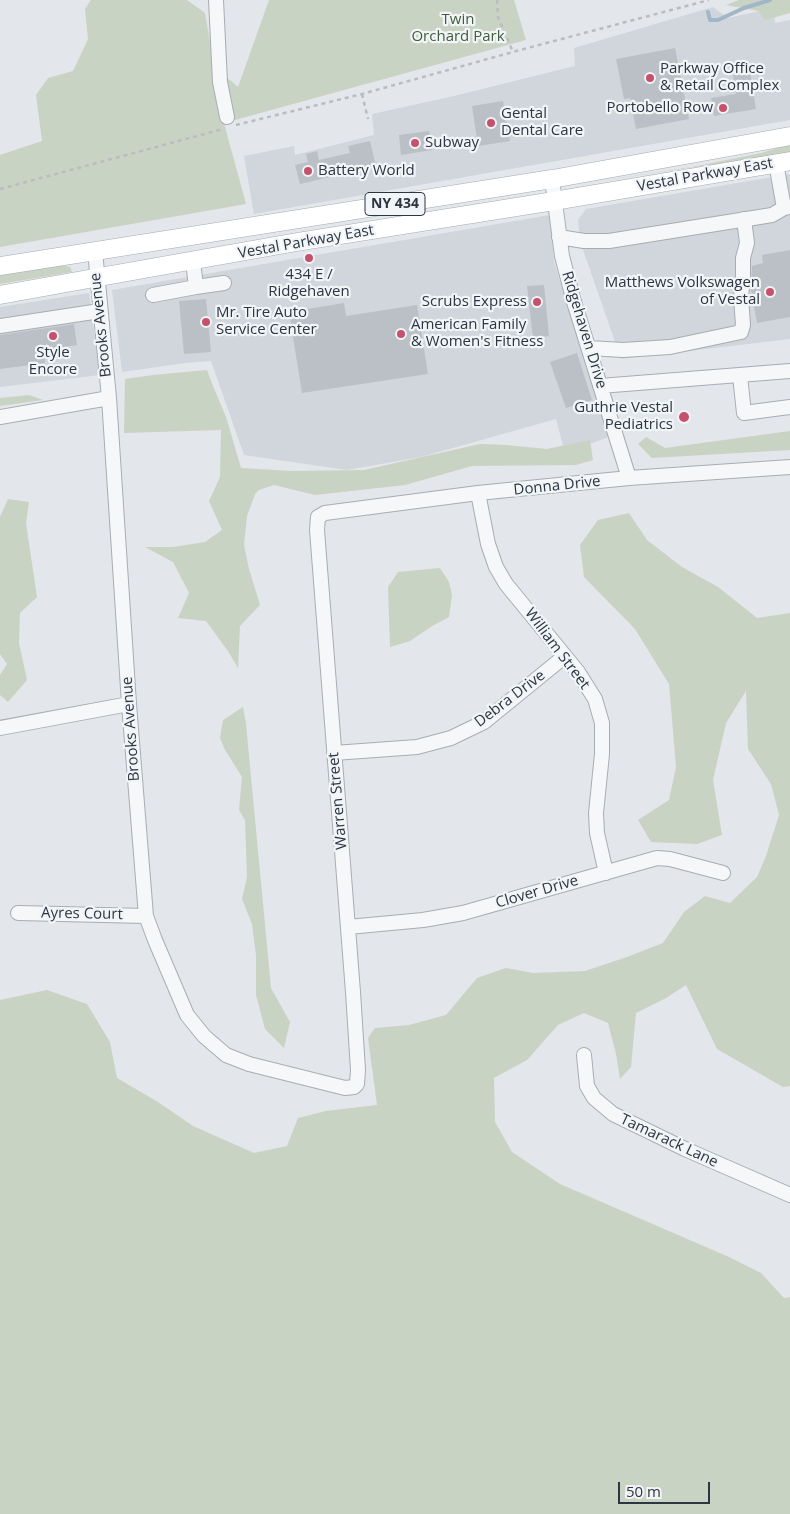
<!DOCTYPE html>
<html>
<head>
<meta charset="utf-8">
<style>
  body { margin:0 }
  #map { position:relative; width:790px; height:1514px; overflow:hidden; background:#e3e6ea; font-family:"Open Sans",sans-serif }
  canvas { display:block }
  .scale { position:absolute; left:618px; top:1482px; width:92px; height:22px; box-sizing:border-box; border:2px solid #2c3541; border-top:0; padding-left:6px; font-size:15px; line-height:18px; white-space:nowrap; color:#2c3541; -webkit-text-stroke:4px #f2f5f7; paint-order:stroke }
</style>
</head>
<body>
<div id="map">
<canvas width="790" height="1514"></canvas>
<div class="scale">50 m</div>
</div>
<script>
const c = document.querySelector('canvas').getContext('2d');
c.lineJoin = 'round';
function paint(path, color) { c.fillStyle = color; c.fill(path, 'evenodd'); }
const shape = rows => new Path2D(rows.map(r => 'M' + r).join(''));
function strokePath(path, color, width, dash) { c.strokeStyle = color; c.lineWidth = width; c.lineCap = dash ? 'butt' : 'round'; c.setLineDash(dash || []); c.stroke(path); }
function label(font, color, halo, rows, align = 'center') {
  c.font = font + ' "Open Sans",sans-serif'; c.lineWidth = 4.5; c.setLineDash([]); c.textBaseline = 'middle'; c.strokeStyle = halo; c.fillStyle = color; for (const [text, x, y, turn = 0] of rows) {
    c.save(); c.translate(x, y); c.rotate((+turn || 0) * Math.PI / 180); c.textAlign = isNaN(turn) ? turn : align; if (halo) c.strokeText(text, 0, 0); c.fillText(text, 0, 0); c.restore();
  }
}
paint(shape([
  [713,7,728,18,774,8,775,23,790,20,790,120,254,214,244,156,294,146,295,155,374,135,372,114,454,96,575,66,574,48],
  [790,174,790,339,621,359,580,241,578,220,586,209],
  [550,215,554,262,611,436,565,453,556,419,421,457,347,470,244,455,211,361,185,363,122,372,112,290],
  [89,293,100,375,0,387,0,307]
]), '#d1d6dc');
paint(shape([
  [91,0,187,0,205,13,214,66,238,87,269,0,514,0,526,40,224,123,246,204,0,247,0,155,42,141,36,95,48,78,73,71,88,39,85,9],
  [739,0,790,0,790,13,765,20,758,11,726,5],
  [790,144,790,153,580,184,692,167,761,153],
  [58,264,70,267,72,272,0,284,0,274],
  [207,370,213,386,226,417,241,468,292,471,364,470,480,444,506,445,547,449,590,440,593,460,576,465,472,466,405,485,315,495,274,485,259,490,255,494,247,516,244,545,249,569,260,605,240,626,238,668,228,651,206,621,178,618,189,593,173,562,145,547,173,547,205,542,222,530,209,501,220,477,221,430,124,433,125,379,153,375],
  [29,395,43,400,0,406,0,398],
  [790,431,790,450,652,458,638,444,646,437,665,448],
  [8,499,29,502,26,523,37,597,20,613,19,643,27,680,8,702,0,695,0,675,7,664,0,654,0,517],
  [629,513,647,540,682,567,718,587,757,618,790,613,790,1086,783,1087,717,1049,686,985,666,998,636,1013,631,1067,620,1079,616,1054,608,1023,584,1013,558,1025,527,1060,494,1078,495,1122,512,1152,560,1184,729,1257,761,1273,784,1298,790,1297,790,1514,0,1514,0,1000,47,990,87,1004,110,1042,117,1078,158,1102,193,1126,254,1153,287,1146,298,1118,326,1111,377,1105,368,1038,375,1028,409,1025,446,1015,477,978,506,968,533,973,585,971,627,957,663,943,684,912,705,896,730,903,757,877,766,856,779,815,771,784,748,749,746,691,726,723,713,780,722,835,697,844,651,842,638,820,669,800,676,767,669,684,635,629,584,577,580,545,598,520],
  [440,568,449,582,452,595,449,617,432,626,410,641,390,647,388,587,398,572],
  [243,707,246,724,271,988,290,1022,284,1048,265,1029,256,995,256,955,252,924,242,899,247,877,245,820,239,810,242,777,225,750,220,738,223,720]
]), '#c9d3c4');
strokePath(shape([
  [708,12,710,20,718,20,744,8,770,0]
]), '#a0b7c7', 4);
paint(shape([
  [675,48,689,119,636,129,630,98,624,99,616,59],
  [750,72,756,109,714,116,711,98,736,94,733,75],
  [503,101,510,141,478,146,472,106],
  [429,131,432,150,401,155,399,135],
  [370,141,376,166,300,184,295,165,308,162,306,154,317,151,319,160,350,153,348,146],
  [790,250,790,317,757,323,751,290,752,266,763,263,762,255],
  [544,285,549,336,533,338,527,286],
  [206,299,211,352,184,354,179,301],
  [344,303,346,316,417,305,428,374,302,393,289,312],
  [74,324,77,345,44,350,45,363,0,369,0,335],
  [577,353,592,400,566,408,550,362]
]), '#bac0c6');
const minor = shape([
  [216,0,220,82,227,117],
  [776,163,784,208],
  [552,179,562,256,574,302,629,478],
  [559,237,584,241,609,241,772,215,784,208,790,207],
  [95,251,109,398,129,704,146,916,155,940,187,1015,204,1036,226,1055,249,1064,345,1088,354,1087,357,1084,358,1070,353,992,317,530,318,517,325,513,478,493,629,478,790,467],
  [196,287,224,283],
  [153,295,196,287,193,261],
  [0,326,100,311],
  [589,348,623,350,670,347,741,332,743,325,741,297,743,279,743,258,747,243,744,219],
  [740,376,744,413,790,407],
  [600,386,790,371],
  [0,417,109,398],
  [478,493,488,544,496,567,506,584,578,672,595,699,602,723,602,754,596,813,597,833,606,873],
  [0,728,129,704],
  [334,753,417,747,451,738,484,722,565,656],
  [18,913,146,916],
  [348,927,423,920,463,913,657,858,670,859,723,873],
  [584,1055,587,1086,594,1098,613,1114,685,1149,790,1195]
]);
const major = shape([
  [0,266,552,179,790,136],
  [0,295,150,268,297,242,554,201,790,161]
]);
strokePath(minor, '#a8adb4', 16);
strokePath(major, '#a3acb5', 19);
strokePath(shape([
  [497,0,498,17,513,52],
  [362,94,368,119],
  [236,125,362,94,520,50,709,0],
  [0,189,223,129]
]), '#b9bdc1', 2.5, [4, 4]);
strokePath(minor, '#f5f7f8', 14);
strokePath(major, '#fff', 18);
for (const [x, y, r, color] of [
  [650,78,5,"#c6516d"],
  [723,108,5,"#c6516d"],
  [491,123,5,"#c6516d"],
  [415,143,5,"#c6516d"],
  [308,171,5,"#c6516d"],
  [309,258,5,"#c6516d"],
  [770,292,5,"#c6516d"],
  [537,302,5,"#c6516d"],
  [206,322,5,"#c6516d"],
  [401,334,5,"#c6516d"],
  [53,336,5,"#c6516d"],
  [684,417,6,"#c6516d"]
]) { const dot = new Path2D(); dot.arc(x, y, r, 0, 2 * Math.PI); c.fillStyle = color; c.fill(dot); strokePath(dot, '#f2f5f7', 2); }
for (const [x, y, w] of [
  [395,204,60]
]) { const box = new Path2D(); box.roundRect(x - w / 2, y - 11.5, w, 23, 4); c.fillStyle = '#f2f5f7'; c.fill(box); strokePath(box, '#2c3541', 1); }
label('bold 14px', '#2c3541', null, [
  ["NY 434",395,204]
]);
label('15px', '#435c3a', '#f2f5f7', [
  ["Twin",458,20],
  ["Orchard Park",458,37]
]);
label('15px', '#2c3541', '#f2f5f7', [
  ["Parkway Office",660,69],
  ["& Retail Complex",660,86],
  ["Portobello Row",713,108,"right"],
  ["Gental",501,114],
  ["Dental Care",501,131],
  ["Subway",425,143],
  ["Battery World",318,171],
  ["434 E /",309,275,"center"],
  ["Ridgehaven",309,292,"center"],
  ["Matthews Volkswagen",760,283,"right"],
  ["of Vestal",760,300,"right"],
  ["Scrubs Express",527,302,"right"],
  ["Mr. Tire Auto",216,313],
  ["Service Center",216,330],
  ["American Family",411,325],
  ["& Women's Fitness",411,342],
  ["Style",53,353,"center"],
  ["Encore",53,370,"center"],
  ["Guthrie Vestal",673,408,"right"],
  ["Pediatrics",673,425,"right"]
], 'left');
label('15px', '#2c3541', '#f2f5f7', [
  ["Vestal Parkway East",705,175,-10],
  ["Vestal Parkway East",306,242,-10],
  ["Brooks Avenue",101,325,-96],
  ["Ridgehaven Drive",584,330,73],
  ["Donna Drive",557,486,-6],
  ["William Street",557,649,53],
  ["Debra Drive",510,699,-37],
  ["Brooks Avenue",131,729,-94],
  ["Warren Street",338,801,-95],
  ["Clover Drive",537,892,-16],
  ["Ayres Court",82,914,1],
  ["Tamarack Lane",669,1141,25]
]);
</script>
</body>
</html>
